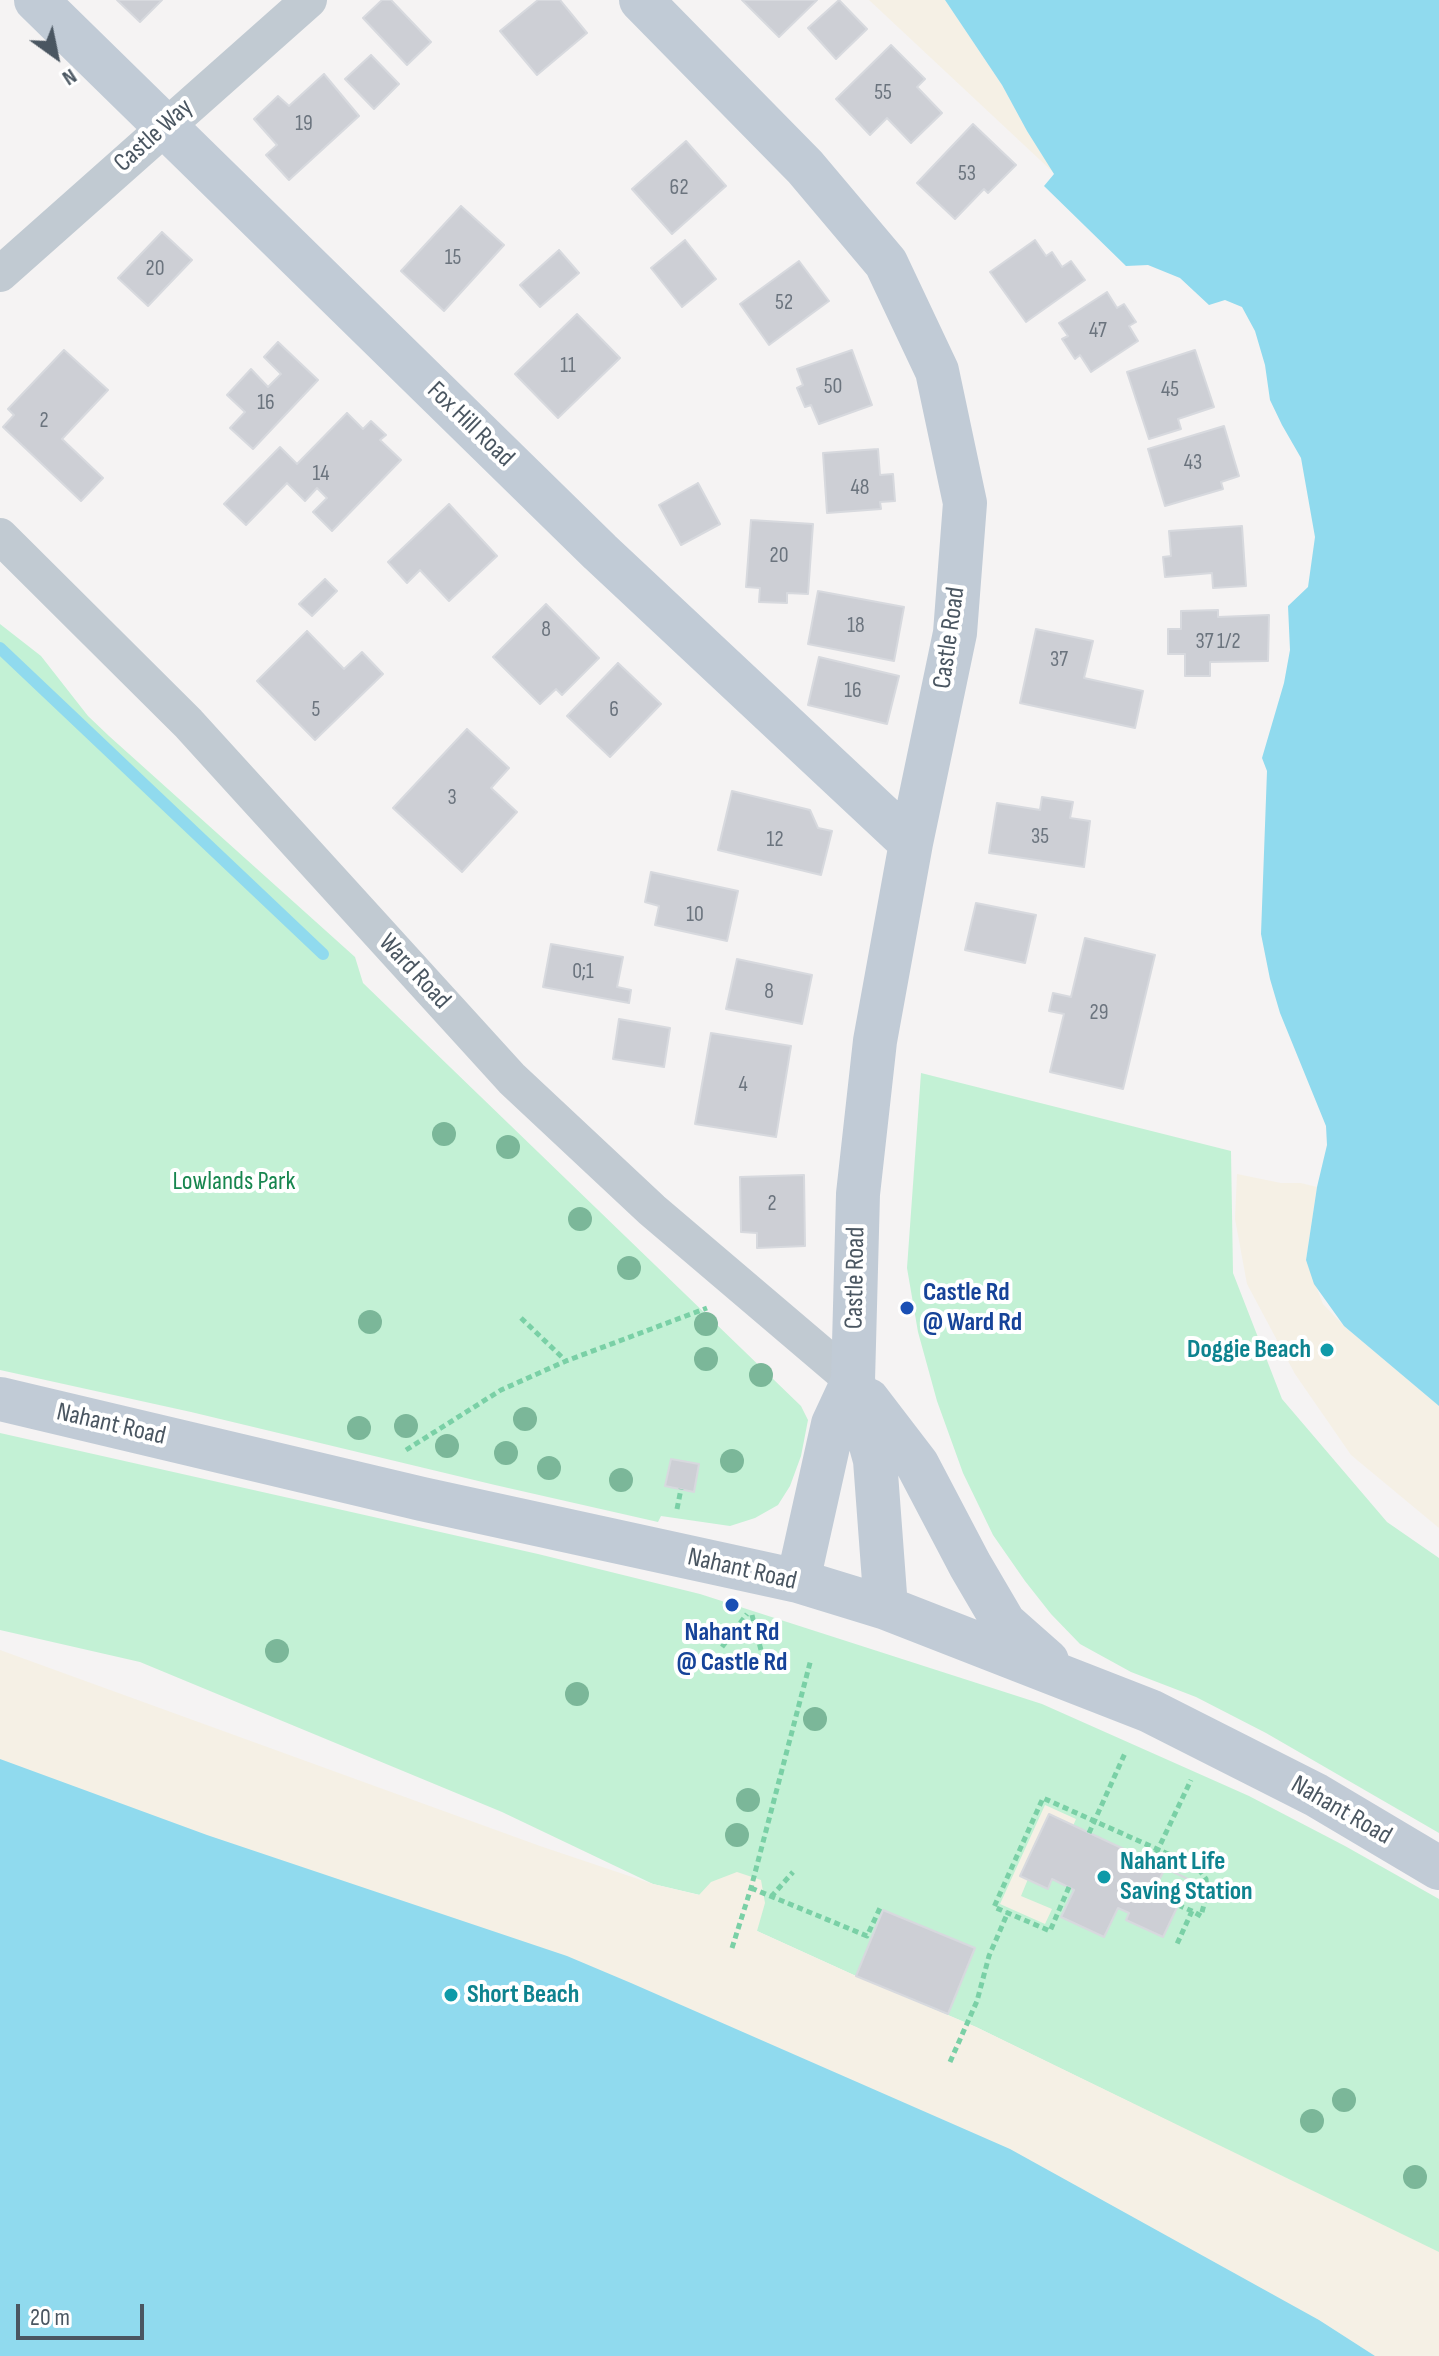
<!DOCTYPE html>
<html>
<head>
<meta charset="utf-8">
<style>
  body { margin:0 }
  #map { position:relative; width:1439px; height:2356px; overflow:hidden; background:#f5f3f3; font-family:"Sofia Sans Condensed",sans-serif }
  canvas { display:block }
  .north { position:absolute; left:16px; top:16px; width:80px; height:80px; -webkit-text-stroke:6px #fff; paint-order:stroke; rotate:147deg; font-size:22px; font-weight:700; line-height:32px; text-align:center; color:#4a5661 }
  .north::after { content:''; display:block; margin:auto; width:28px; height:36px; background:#4a5661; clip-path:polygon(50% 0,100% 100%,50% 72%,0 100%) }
  .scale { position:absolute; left:16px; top:2304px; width:128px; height:36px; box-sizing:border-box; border:4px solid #4a5661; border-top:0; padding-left:10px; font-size:24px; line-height:28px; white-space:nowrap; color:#4a5661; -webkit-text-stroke:6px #fff; paint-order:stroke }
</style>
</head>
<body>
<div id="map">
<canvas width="1439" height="2356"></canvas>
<div class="north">N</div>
<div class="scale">20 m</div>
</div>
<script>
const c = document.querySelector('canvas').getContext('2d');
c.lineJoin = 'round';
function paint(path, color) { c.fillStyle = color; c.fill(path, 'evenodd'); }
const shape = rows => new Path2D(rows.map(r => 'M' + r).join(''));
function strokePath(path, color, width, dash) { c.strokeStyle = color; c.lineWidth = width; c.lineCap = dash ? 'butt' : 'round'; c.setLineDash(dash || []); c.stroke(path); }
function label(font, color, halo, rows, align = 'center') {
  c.font = font + ' "Sofia Sans Condensed",sans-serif'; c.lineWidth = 8; c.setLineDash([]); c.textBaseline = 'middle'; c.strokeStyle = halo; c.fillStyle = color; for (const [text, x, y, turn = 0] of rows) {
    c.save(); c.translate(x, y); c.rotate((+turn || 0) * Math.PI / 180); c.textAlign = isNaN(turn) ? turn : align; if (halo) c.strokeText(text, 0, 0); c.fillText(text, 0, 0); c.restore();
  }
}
paint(shape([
  [0,624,41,656,88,716,109,736,355,957,363,983,801,1406,808,1420,801,1456,790,1486,778,1505,755,1518,730,1526,661,1516,658,1522,495,1485,191,1412,0,1370],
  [921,1073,1231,1151,1233,1273,1282,1399,1387,1522,1439,1558,1439,1833,1266,1733,1196,1697,1131,1672,1080,1644,1051,1614,1025,1581,993,1535,963,1473,937,1401,918,1332,907,1268],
  [0,1433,538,1554,700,1594,1042,1704,1249,1796,1345,1846,1439,1899,1439,2256,1252,2162,976,2027,856,1976,757,1931,700,1895,653,1884,502,1812,140,1662,0,1630]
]), '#c3f1d5');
paint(shape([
  [869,0,945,0,1002,85,1027,131,1055,174],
  [1237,1174,1281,1183,1301,1183,1317,1187,1306,1260,1323,1304,1344,1326,1439,1406,1439,1528,1351,1455,1295,1374,1247,1284,1235,1219],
  [0,1650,540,1846,653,1884,699,1895,711,1882,737,1872,761,1880,765,1903,757,1931,856,1976,976,2027,1439,2252,1439,2356,0,2356],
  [1045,1805,1076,1819,1073,1826,1028,1879,1021,1896,1052,1909,1045,1924,1000,1904]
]), '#f5f0e5');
paint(shape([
  [945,0,1439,0,1439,1406,1344,1326,1314,1284,1306,1260,1317,1187,1327,1145,1326,1126,1280,1013,1270,979,1261,934,1267,771,1262,758,1284,683,1290,650,1288,606,1308,587,1315,537,1301,458,1282,425,1270,400,1265,365,1255,331,1242,307,1225,300,1209,305,1180,278,1148,265,1126,266,1044,186,1054,174,1027,131,1002,85],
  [0,1759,207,1835,567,1956,631,1983,1010,2149,1319,2320,1375,2356,0,2356]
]), '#90daee');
strokePath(shape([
  [0,648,323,954]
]), '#90daee', 12);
const building = shape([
  [117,0,162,0,140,22,117,0],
  [382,0,391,0,431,42,407,65,363,18,382,0],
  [538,0,560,0,587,33,537,75,500,31,538,0],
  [742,0,817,0,779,37,742,0],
  [839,0,867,29,836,59,808,28,839,0],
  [891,45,925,79,917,87,942,113,911,143,887,118,870,135,836,99,891,45],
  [371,55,399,84,374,109,345,79,371,55],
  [324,74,359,116,289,180,266,155,277,145,254,119,278,96,289,106,324,74],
  [973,124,1016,165,988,193,984,189,955,219,917,183,973,124],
  [686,141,726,186,672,234,632,189,686,141],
  [461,206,504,245,444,311,401,271,461,206],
  [162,232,192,260,148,306,118,278,162,232],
  [685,240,716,279,682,307,651,268,685,240],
  [1035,240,1046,256,1052,252,1062,267,1071,261,1085,280,1026,322,990,272,1035,240],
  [559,250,579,273,540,307,520,285,559,250],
  [799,261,829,301,769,345,740,304,799,261],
  [1107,292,1117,308,1124,304,1136,322,1129,326,1138,341,1091,372,1080,355,1075,359,1062,339,1068,336,1059,323,1107,292],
  [577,314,620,358,558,418,515,374,577,314],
  [278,342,318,380,253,449,230,428,245,412,227,395,251,369,268,387,281,374,264,357,278,342],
  [64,350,108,390,62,439,103,478,81,501,3,427,14,415,8,409,64,350],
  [852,350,872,405,819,424,811,405,805,407,797,388,803,385,797,369,852,350],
  [1195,350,1214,407,1178,419,1181,429,1149,439,1127,372,1195,350],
  [347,413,363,429,371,421,386,435,380,440,401,460,332,531,313,512,327,498,317,488,305,501,287,483,246,525,224,504,280,447,297,464,347,413],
  [1224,426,1239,476,1221,482,1223,489,1165,506,1148,449,1224,426],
  [878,449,880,475,893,474,895,501,880,502,881,509,827,513,823,453,878,449],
  [698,483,720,524,681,545,659,505,698,483],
  [449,504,497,556,449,601,420,570,407,583,388,562,449,504],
  [751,520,813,524,808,594,787,593,787,603,759,602,760,588,746,587,751,520],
  [1242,526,1246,586,1213,588,1212,573,1165,577,1163,557,1171,556,1169,531,1242,526],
  [325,579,337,591,312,616,299,604,325,579],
  [818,591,904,607,894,661,808,644,818,591],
  [546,604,599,658,562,695,556,689,540,704,493,657,546,604],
  [1218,610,1218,617,1269,615,1268,661,1210,662,1210,676,1185,676,1185,654,1168,654,1168,629,1181,629,1181,611,1218,610],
  [1036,629,1093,641,1084,678,1143,691,1135,728,1020,703,1036,629],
  [307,631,344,669,362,652,383,674,315,740,257,681,307,631],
  [819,657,899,676,887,724,808,705,819,657],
  [618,663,661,704,610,757,567,716,618,663],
  [467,729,509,768,491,788,517,812,462,872,393,808,467,729],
  [732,791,810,810,818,828,832,831,821,875,718,850,732,791],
  [1042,797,1073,802,1070,818,1090,821,1084,867,989,853,997,803,1040,810,1042,797],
  [651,872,738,891,727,941,655,925,659,906,645,902,651,872],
  [976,903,1036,915,1025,963,965,950,976,903],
  [1085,938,1155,955,1123,1089,1050,1072,1064,1014,1049,1011,1053,993,1071,997,1085,938],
  [551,944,623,957,617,987,631,990,629,1003,543,987,551,944],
  [737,959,812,975,802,1024,726,1009,737,959],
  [619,1019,670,1028,664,1067,613,1059,619,1019],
  [711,1033,791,1046,776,1137,695,1124,711,1033],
  [804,1175,805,1246,757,1248,757,1233,741,1232,740,1177,804,1175],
  [671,1459,699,1464,694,1492,665,1486,671,1459],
  [1049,1814,1190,1880,1163,1937,1126,1920,1129,1913,1118,1908,1104,1937,1061,1917,1074,1890,1052,1879,1048,1889,1020,1876,1049,1814],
  [1165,1868,1190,1880,1178,1905,1153,1893,1165,1868],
  [883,1910,975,1948,948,2014,856,1976,883,1910]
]);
paint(building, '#cdcfd5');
strokePath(building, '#d7d9de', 2);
strokePath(shape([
  [521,1318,566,1361],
  [406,1450,501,1390,566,1361,707,1308],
  [677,1509,681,1489],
  [752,1615,762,1654],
  [722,1647,747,1614],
  [1089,1833,1126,1751],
  [1152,1862,1191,1780],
  [1069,1887,1050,1931,994,1907,1043,1798,1197,1867,1206,1879,1207,1893,1201,1916,1192,1911,1177,1944],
  [751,1888,867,1936,880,1908],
  [771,1897,793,1872],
  [1178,1905,1192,1911],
  [732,1948,751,1888,811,1659],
  [950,2062,977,2001,989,1956,1008,1912]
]), '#7ad0a6', 5, [6, 4]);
strokePath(shape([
  [0,274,309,0],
  [0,536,188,723,512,1079,652,1210,853,1381]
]), '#c1cad2', 36);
strokePath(shape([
  [36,0,600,552,911,843],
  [641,0,805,167,886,263,937,371,965,503,955,633,911,843,875,1041,858,1194,853,1381,875,1460,886,1608],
  [0,1399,422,1499,798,1581,886,1608,1150,1711,1316,1795,1439,1868],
  [868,1400,917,1464,970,1565,1004,1623,1047,1661],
  [798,1581,833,1424,853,1381]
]), '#c1cbd6', 44);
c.fillStyle = '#7bb799';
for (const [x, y] of [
  [444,1134],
  [508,1147],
  [580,1219],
  [629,1268],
  [370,1322],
  [706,1324],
  [706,1359],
  [761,1375],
  [525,1419],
  [406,1426],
  [359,1428],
  [447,1446],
  [506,1453],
  [732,1461],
  [549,1468],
  [621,1480],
  [277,1651],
  [577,1694],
  [815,1719],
  [748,1800],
  [737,1835],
  [1344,2100],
  [1312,2121],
  [1415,2177]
]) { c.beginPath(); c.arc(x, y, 12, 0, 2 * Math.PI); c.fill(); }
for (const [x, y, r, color] of [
  [907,1308,8,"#1a4fb4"],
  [1327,1350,8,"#0f9aa8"],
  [732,1605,8,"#1a4fb4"],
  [1104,1877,8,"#0f9aa8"],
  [451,1995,8,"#0f9aa8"]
]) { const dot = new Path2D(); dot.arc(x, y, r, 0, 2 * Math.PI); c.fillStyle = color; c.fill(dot); strokePath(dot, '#fff', 3); }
label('22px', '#6b747e', null, [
  ["55",883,93],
  ["19",304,124],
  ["53",967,174],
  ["62",679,188],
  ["15",453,258],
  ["20",155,269],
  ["52",784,303],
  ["47",1098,331],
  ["11",568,366],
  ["50",833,387],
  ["45",1170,390],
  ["16",266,403],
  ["2",44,421],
  ["43",1193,463],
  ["14",321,474],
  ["48",860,488],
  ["20",779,556],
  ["18",856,626],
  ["8",546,630],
  ["37 1/2",1218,642],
  ["37",1059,660],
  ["16",853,691],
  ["5",316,710],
  ["6",614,710],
  ["3",452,798],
  ["35",1040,837],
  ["12",775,840],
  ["10",695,915],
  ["0;1",583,972],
  ["8",769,992],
  ["29",1099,1013],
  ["4",743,1085],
  ["2",772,1204]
]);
label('26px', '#4a5661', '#fff', [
  ["Castle Way",154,136,-42],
  ["Fox Hill Road",470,425,44],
  ["Castle Road",950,638,-82],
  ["Ward Road",414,972,47],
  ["Castle Road",856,1278,-89],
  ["Nahant Road",111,1425,13],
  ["Nahant Road",742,1570,13],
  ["Nahant Road",1341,1811,30]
]);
label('26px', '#17864f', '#fff', [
  ["Lowlands Park",234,1182]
]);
label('bold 26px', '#164399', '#fff', [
  ["Castle Rd",923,1293],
  ["@ Ward Rd",923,1323],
  ["Nahant Rd",732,1633,"center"],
  ["@ Castle Rd",732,1663,"center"]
], 'left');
label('bold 26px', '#0d838f', '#fff', [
  ["Doggie Beach",1311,1350,"right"],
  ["Nahant Life",1120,1862],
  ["Saving Station",1120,1892],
  ["Short Beach",467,1995]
], 'left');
</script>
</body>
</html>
